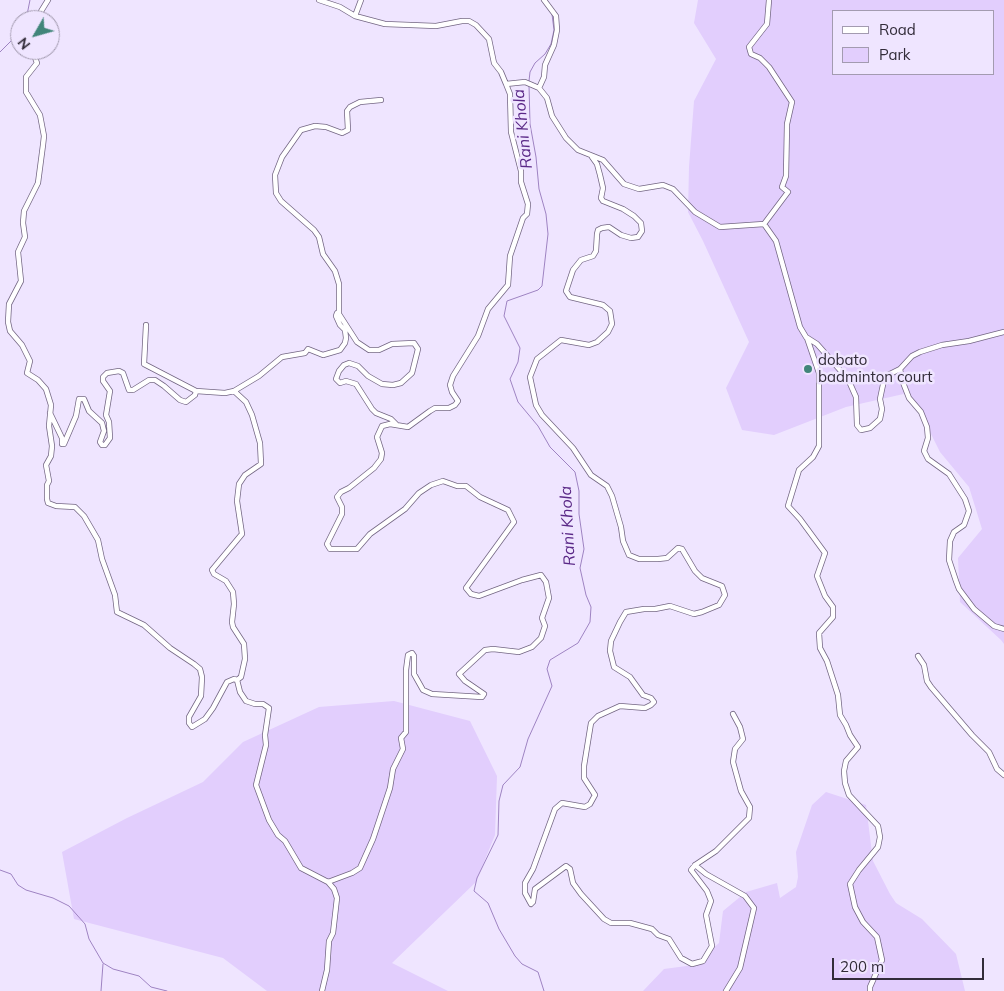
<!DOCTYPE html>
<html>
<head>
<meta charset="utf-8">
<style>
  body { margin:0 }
  #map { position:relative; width:1004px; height:991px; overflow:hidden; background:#efe5ff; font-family:Mulish,sans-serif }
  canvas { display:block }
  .legend { position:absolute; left:832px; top:10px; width:162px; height:65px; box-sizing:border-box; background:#efe5ff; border:1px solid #a39bb0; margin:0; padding:6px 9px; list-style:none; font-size:15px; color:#322c39 }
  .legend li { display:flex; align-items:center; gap:10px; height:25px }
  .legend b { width:25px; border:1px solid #a39bb0 }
  .north { position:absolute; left:10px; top:10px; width:50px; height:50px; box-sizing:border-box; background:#efe5ff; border:1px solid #a39bb0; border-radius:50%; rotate:232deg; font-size:14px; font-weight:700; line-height:20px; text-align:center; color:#322c39 }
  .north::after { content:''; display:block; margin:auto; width:18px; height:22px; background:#41857a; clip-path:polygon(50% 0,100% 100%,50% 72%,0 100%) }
  .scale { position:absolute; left:832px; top:958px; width:152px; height:22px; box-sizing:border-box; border:2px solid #322c39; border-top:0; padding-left:6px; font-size:15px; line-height:18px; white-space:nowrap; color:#322c39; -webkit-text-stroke:4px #efe5ff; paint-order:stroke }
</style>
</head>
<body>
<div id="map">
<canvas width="1004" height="991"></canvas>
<ul class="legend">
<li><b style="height:6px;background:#fff"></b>Road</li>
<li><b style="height:14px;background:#e2cefd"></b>Park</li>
</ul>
<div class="north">N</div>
<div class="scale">200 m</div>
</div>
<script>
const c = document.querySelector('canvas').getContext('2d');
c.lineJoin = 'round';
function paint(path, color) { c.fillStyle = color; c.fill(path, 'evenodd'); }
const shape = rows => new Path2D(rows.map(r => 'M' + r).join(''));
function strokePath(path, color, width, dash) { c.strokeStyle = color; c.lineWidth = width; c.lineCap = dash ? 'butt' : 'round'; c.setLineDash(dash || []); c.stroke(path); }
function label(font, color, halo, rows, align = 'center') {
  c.font = font + ' Mulish,sans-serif'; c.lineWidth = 5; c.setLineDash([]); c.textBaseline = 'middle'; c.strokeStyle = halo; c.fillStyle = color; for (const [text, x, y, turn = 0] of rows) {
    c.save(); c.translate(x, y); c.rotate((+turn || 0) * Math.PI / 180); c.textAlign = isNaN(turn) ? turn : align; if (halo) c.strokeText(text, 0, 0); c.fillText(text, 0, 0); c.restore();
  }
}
paint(shape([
  [698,0,1004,0,1004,644,1001,640,960,602,958,558,982,529,969,487,940,452,927,426,908,393,846,407,774,435,742,430,726,388,749,342,703,241,688,212,689,167,694,101,716,59,694,23],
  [833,11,993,11,993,74,833,74],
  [394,701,470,721,497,776,495,835,476,882,392,963,448,991,267,991,223,958,74,919,62,852,127,818,203,782,243,742,319,707],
  [826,792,866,805,873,861,890,894,896,903,922,919,956,954,965,991,643,991,664,969,694,965,719,943,723,911,746,892,777,883,780,898,796,887,798,877,796,852,812,805]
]), '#e2cefd');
strokePath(shape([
  [26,20,30,0],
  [0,52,20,32],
  [529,81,530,72,535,63,545,54,551,44,554,30,552,14],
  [529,85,530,124,536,157,539,189,546,214,548,234,542,286,538,290,507,301,504,316,520,348,518,362,510,379,518,402,538,426,550,447,575,472,579,491,579,514,584,549,580,568,586,595,591,607,590,622,578,643,550,660,547,669,552,686,528,739,520,767,503,785,499,801,498,835,477,878,474,891,488,903,499,929,515,956,522,964,538,972,544,991],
  [0,870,11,874,18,885,26,890,53,898,69,906,85,924,89,939,103,963,113,969,139,976,151,987,167,991],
  [101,991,103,964]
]), '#9e83c2', 1);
const street = shape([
  [319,0,340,7,355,16,385,24,436,26,462,21,469,21,476,25,489,39,494,63,501,72,506,84,525,82,539,88,547,98,552,116,566,138,578,150,603,160,624,184,639,189,663,185,673,189,695,212,720,227,764,224,776,241,800,327,806,337,817,344,848,379,856,397,857,425,861,430,870,428,880,419,882,409,880,399,884,380,886,376,900,369,912,356,920,352,942,345,969,341,1004,332],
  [355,16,361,0],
  [39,20,40,13,48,0],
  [32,50,37,63,26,77,26,92,40,115,44,136,43,145,38,183,24,211,23,223,25,237,18,252,21,281,9,304,8,322,10,331,22,345,30,361,27,373,38,380,46,389,51,405,49,426,52,446,51,456,46,465,49,481,47,485,47,499,48,503,56,506,75,507,84,516,98,540,102,559,115,595,117,612,144,625,170,648,194,664,200,669,202,677,201,696,189,717,189,723,192,727,205,719,213,708,227,682,234,679,237,680,241,677,245,659,244,644,233,627,232,622,234,604,233,592,226,581,214,574,212,570,242,534,237,501,239,484,245,475,261,464,260,443,252,415,246,402,234,391],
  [539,88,544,77,545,65,554,45,557,30,556,16,544,0],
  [592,157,597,164,600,175,603,188,601,198,603,201,623,209,634,216,641,223,642,231,638,237,631,238,621,235,609,227,602,228,598,230,597,234,596,251,593,256,581,260,573,270,566,291,570,297,603,305,610,311,612,324,608,332,597,342,589,345,561,340,537,359,530,377,536,405,542,415,573,448,591,475,607,486,612,496,621,527,623,541,629,555,639,559,658,559,667,558,678,548,682,549,695,571,702,578,722,586,725,595,719,605,702,612,694,614,670,606,655,609,644,609,626,612,620,622,611,641,610,651,614,667,630,677,643,695,651,698,654,702,651,705,645,708,620,706,598,716,591,723,584,766,584,778,595,795,590,804,585,807,562,803,555,809,533,869,525,883,525,893,531,904,533,902,535,889,566,866,570,869,573,883,581,894,604,919,611,923,630,923,652,929,658,935,669,939,681,958,692,964,703,961,712,946,706,915,711,901,707,891,691,870,695,865,716,851,749,818,750,807,741,791,733,762,735,749,743,739,740,727,733,714],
  [764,224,788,192,782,187,786,176,787,124,792,102,769,67,760,58,751,54,749,47,767,24,769,0],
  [339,314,339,284,335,271,323,254,319,237,314,230,281,201,276,193,275,175,282,157,301,130,315,126,326,127,342,133,348,130,347,111,350,107,360,102,381,100],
  [146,325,144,364,196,391,225,393,234,391,259,376,282,357,305,353,308,349,323,355,340,350,345,343,346,338,345,330,340,325,336,316,337,313,339,314,357,342,369,350,379,350,392,344,414,343,418,349,412,373,401,383,393,385,382,384,368,376,358,366,349,363,344,365,339,371,336,379,340,383,346,381,356,384,372,409,376,413,391,419,396,424],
  [807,338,819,373,819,446,813,457,799,470,788,506,800,519,825,553,817,576,825,596,833,607,833,617,819,633,820,648,827,661,838,695,840,715,846,725,850,735,858,747,846,761,844,771,845,783,849,795,878,826,880,837,878,847,859,870,850,884,855,907,863,922,877,937,882,960,870,987,870,991],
  [900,369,902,380,909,398,921,412,927,427,928,438,924,451,928,459,949,474,965,499,969,511,964,525,954,532,950,541,949,560,956,581,959,589,974,609,994,626,1004,629],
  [50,413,62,438,62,444,64,444,76,416,79,399,84,399,89,411,102,423,104,431,100,442,102,445,105,445,110,438,109,422,106,415,110,391,103,381,103,377,107,373,119,371,123,373,129,390,133,390,149,380,155,380,164,386,180,400,186,402,195,395,196,391],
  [918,656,924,665,927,681,931,687,972,735,989,752,997,769,1004,775],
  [237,680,240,692,246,701,255,704,263,704,269,708,265,735,266,745,256,785,269,820,278,835,285,841,301,868,328,882,334,889,337,898,333,933,329,941,327,970,322,991],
  [695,865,706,874,745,896,754,908,740,968,726,991],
  [328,882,352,873,360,868,373,839,390,788,393,769,403,749,401,738,406,732,406,670,408,655,412,653,414,656,414,674,423,690,432,694,482,697,484,694,465,681,459,674,485,650,493,649,519,652,532,647,541,638,545,626,542,618,549,598,546,582,541,575,522,580,479,596,471,594,466,588,514,522,508,510,480,497,466,486,457,486,443,481,431,485,419,493,405,509,370,534,357,549,330,549,327,544,342,514,342,507,337,497,341,492,349,488,374,468,381,459,382,453,377,437,382,426,390,424,408,427,430,411,435,408,449,408,455,405,458,401,452,392,450,385,453,376,478,336,488,309,508,285,510,256,523,218,527,214,528,204,521,182,521,171,511,132,510,94,506,84]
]);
strokePath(street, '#736683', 6);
strokePath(street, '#fff', 4.5);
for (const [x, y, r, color] of [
  [808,369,5,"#41857a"]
]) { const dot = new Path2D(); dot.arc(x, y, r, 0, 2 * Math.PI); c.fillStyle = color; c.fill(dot); strokePath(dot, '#efe5ff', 2); }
label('15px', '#322c39', '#efe5ff', [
  ["dobato",818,360],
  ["badminton court",818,377]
], 'left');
label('italic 16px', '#5a2887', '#efe5ff', [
  ["Rani Khola",523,129,-96],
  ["Rani Khola",568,526,-93]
]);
</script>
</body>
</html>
